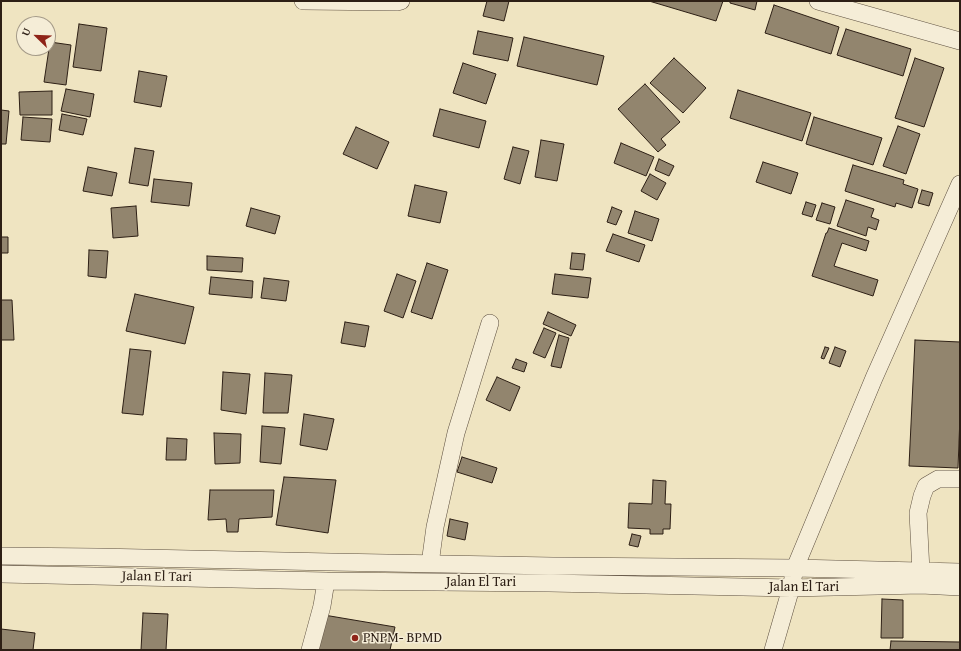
<!DOCTYPE html>
<html>
<head>
<meta charset="utf-8">
<style>
  body { margin:0 }
  #map { position:relative; width:961px; height:651px; overflow:hidden; background:#efe4c1; font-family:"Gentium Book Plus",serif }
  canvas { display:block }
  .frame { position:absolute; inset:0; border:2px solid #2d1f15; pointer-events:none }
  .north { position:absolute; left:16px; top:16px; width:40px; height:40px; box-sizing:border-box; background:#f5edd7; border:1px solid #a59b89; border-radius:50%; rotate:293deg; font-size:11px; font-weight:700; line-height:16px; text-align:center; color:#2d1f15 }
  .north::after { content:''; display:block; margin:auto; width:14px; height:18px; background:#8f2418; clip-path:polygon(50% 0,100% 100%,50% 72%,0 100%) }
</style>
</head>
<body>
<div id="map">
<canvas width="961" height="651"></canvas>
<div class="frame"></div>
<div class="north">U</div>
</div>
<script>
const c = document.querySelector('canvas').getContext('2d');
c.lineJoin = 'round';
function paint(path, color) { c.fillStyle = color; c.fill(path, 'evenodd'); }
const shape = rows => new Path2D(rows.map(r => 'M' + r).join(''));
function strokePath(path, color, width, dash) { c.strokeStyle = color; c.lineWidth = width; c.lineCap = dash ? 'butt' : 'round'; c.setLineDash(dash || []); c.stroke(path); }
function label(font, color, halo, rows, align = 'center') {
  c.font = font + ' "Gentium Book Plus",serif'; c.lineWidth = 3; c.setLineDash([]); c.textBaseline = 'middle'; c.strokeStyle = halo; c.fillStyle = color; for (const [text, x, y, turn = 0] of rows) {
    c.save(); c.translate(x, y); c.rotate((+turn || 0) * Math.PI / 180); c.textAlign = isNaN(turn) ? turn : align; if (halo) c.strokeText(text, 0, 0); c.fillText(text, 0, 0); c.restore();
  }
}
const building = shape([
  [487,1,509,1,504,21,483,16,487,1],
  [649,1,723,1,716,21,649,1],
  [730,1,757,1,755,10,730,3,730,1],
  [774,5,839,27,831,54,765,33,774,5],
  [79,24,107,28,101,71,73,67,79,24],
  [846,29,911,49,903,76,837,55,846,29],
  [478,31,513,38,508,61,473,54,478,31],
  [524,37,604,56,597,85,517,66,524,37],
  [50,42,71,45,66,85,44,82,50,42],
  [674,58,706,88,683,113,650,83,674,58],
  [915,58,944,68,924,127,895,118,915,58],
  [463,63,496,74,486,104,453,93,463,63],
  [139,71,167,76,161,107,134,102,139,71],
  [645,84,680,122,661,139,666,145,658,152,618,109,645,84],
  [66,89,94,94,90,117,61,111,66,89],
  [738,90,811,113,802,141,730,118,738,90],
  [52,91,52,115,20,115,19,92,52,91],
  [440,109,486,121,479,148,433,136,440,109],
  [1,110,9,111,6,144,1,144,1,110],
  [62,114,87,119,83,135,59,130,62,114],
  [23,117,52,119,50,142,21,140,23,117],
  [814,117,882,138,873,165,806,144,814,117],
  [898,126,920,134,906,174,883,166,898,126],
  [356,127,389,142,377,169,343,154,356,127],
  [541,140,564,144,557,181,535,177,541,140],
  [621,143,654,157,646,176,614,163,621,143],
  [513,147,529,151,520,184,504,179,513,147],
  [135,148,154,151,148,186,129,183,135,148],
  [659,159,674,166,669,176,655,170,659,159],
  [763,162,798,173,791,194,756,182,763,162],
  [853,165,904,180,903,184,918,189,912,208,896,203,895,207,845,191,853,165],
  [88,167,117,173,112,196,83,191,88,167],
  [650,174,666,183,657,200,641,191,650,174],
  [154,179,192,183,189,206,151,202,154,179],
  [415,185,447,192,440,223,408,216,415,185],
  [922,190,933,193,929,206,918,203,922,190],
  [846,200,874,209,871,217,879,220,876,230,868,227,866,236,837,226,846,200],
  [806,202,816,205,812,217,802,214,806,202],
  [822,203,835,207,830,224,816,220,822,203],
  [136,206,138,236,113,238,111,208,136,206],
  [612,207,622,211,616,225,607,222,612,207],
  [251,208,280,216,275,234,246,226,251,208],
  [635,211,659,219,652,241,628,233,635,211],
  [829,228,869,241,866,251,842,243,834,266,878,280,873,296,812,276,826,233,827,233,829,228],
  [613,234,645,245,639,262,606,251,613,234],
  [1,237,8,237,8,253,1,253,1,237],
  [89,250,108,251,106,278,88,276,89,250],
  [572,253,585,254,583,270,570,269,572,253],
  [207,256,243,258,242,272,207,270,207,256],
  [427,263,448,270,432,319,411,312,427,263],
  [397,274,416,281,403,318,384,311,397,274],
  [555,274,591,278,588,298,552,294,555,274],
  [211,277,253,281,252,298,209,294,211,277],
  [264,278,289,281,286,301,261,298,264,278],
  [135,294,194,307,185,344,126,331,135,294],
  [1,300,12,300,14,340,1,340,1,300],
  [548,312,576,325,571,336,543,324,548,312],
  [345,322,369,326,365,347,341,343,345,322],
  [544,328,556,333,545,358,533,353,544,328],
  [559,335,569,338,561,368,551,366,559,335],
  [915,340,960,342,960,416,958,468,909,466,915,340],
  [825,347,829,348,824,359,821,358,825,347],
  [835,347,846,351,840,367,829,363,835,347],
  [130,349,151,351,143,415,122,413,130,349],
  [516,359,527,363,524,372,512,368,516,359],
  [223,372,250,374,246,414,221,410,223,372],
  [265,373,292,375,288,413,263,413,265,373],
  [497,377,520,387,510,411,486,400,497,377],
  [304,414,334,419,327,450,300,445,304,414],
  [262,426,285,428,281,464,260,462,262,426],
  [214,433,241,434,240,463,215,464,214,433],
  [167,438,187,439,186,460,166,460,167,438],
  [462,457,497,468,492,483,457,472,462,457],
  [284,477,336,480,328,533,276,525,284,477],
  [653,480,666,481,665,504,671,504,670,529,663,529,663,534,650,534,650,529,628,528,629,503,652,504,653,480],
  [210,490,274,490,272,517,239,519,238,532,227,532,226,519,208,520,210,490],
  [450,519,468,523,465,540,447,536,450,519],
  [632,534,641,536,638,547,629,545,632,534],
  [882,599,903,600,903,638,881,638,882,599],
  [143,613,168,614,166,650,141,650,143,613],
  [324,615,395,627,390,650,316,650,324,615],
  [1,629,35,633,33,650,1,650,1,629],
  [891,641,960,642,960,650,890,650,891,641]
]);
paint(building, '#92856e');
strokePath(building, '#2d1f15', 1);
const minor = shape([
  [303,1,397,2,401,1],
  [818,1,960,41],
  [1,556,97,557,331,562,553,566,795,568,960,572],
  [430,564,435,527,456,433,490,323],
  [921,571,918,513,922,496,926,486,938,479,960,479],
  [1,574,326,581,549,583,791,588,921,585,960,587],
  [310,650,322,606,326,581],
  [773,650,791,588,795,568,874,378,960,184]
]);
strokePath(minor, '#5e5040', 18);
strokePath(minor, '#f5edd7', 17);
for (const [x, y, r, color] of [
  [355,638,4,"#8f2418"]
]) { const dot = new Path2D(); dot.arc(x, y, r, 0, 2 * Math.PI); c.fillStyle = color; c.fill(dot); strokePath(dot, '#f5edd7', 1.5); }
label('14px', '#2d1f15', '#f5edd7', [
  ["Jalan El Tari",157,577,1],
  ["Jalan El Tari",481,582],
  ["Jalan El Tari",804,587]
]);
label('14px', '#2d1f15', '#f5edd7', [
  ["PNPM- BPMD",363,638]
], 'left');
</script>
</body>
</html>
